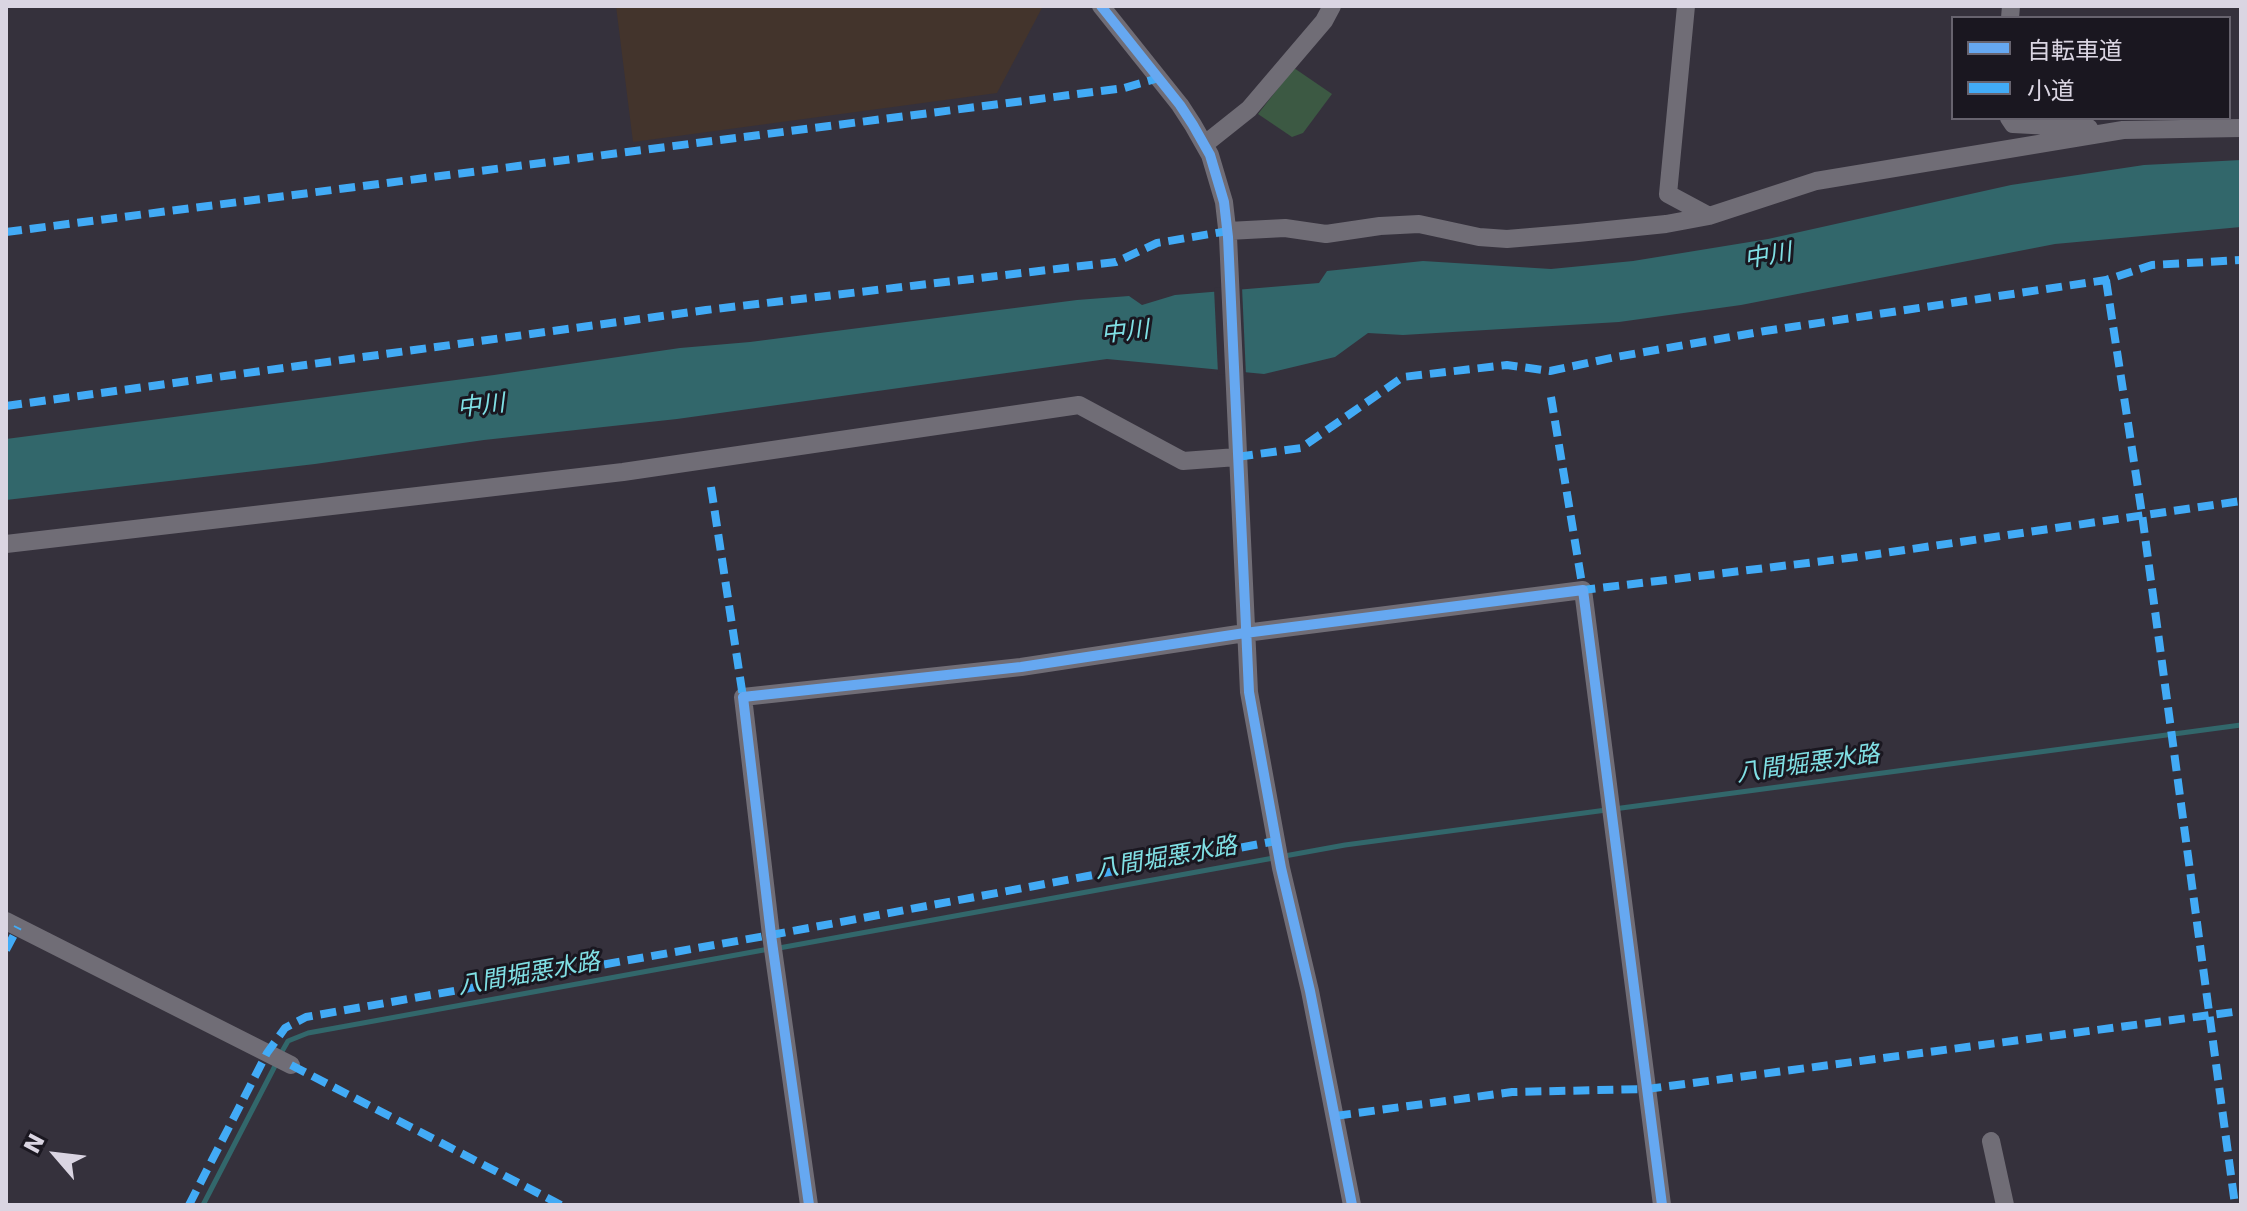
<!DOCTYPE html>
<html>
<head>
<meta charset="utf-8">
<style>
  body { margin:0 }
  #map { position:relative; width:2247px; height:1211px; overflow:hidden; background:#35313c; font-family:"DejaVu Sans","Noto Sans JP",sans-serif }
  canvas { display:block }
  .frame { position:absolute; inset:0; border:8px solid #dad5e2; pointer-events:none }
  .legend { position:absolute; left:1951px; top:16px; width:280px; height:104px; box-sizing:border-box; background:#1a1720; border:2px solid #67636e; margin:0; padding:10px 14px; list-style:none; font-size:24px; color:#dad5e2 }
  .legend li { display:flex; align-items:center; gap:16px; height:40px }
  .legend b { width:40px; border:2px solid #67636e }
  .north { position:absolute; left:16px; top:1115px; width:80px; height:80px; -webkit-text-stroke:6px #1a1720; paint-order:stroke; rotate:298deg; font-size:22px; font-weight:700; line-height:32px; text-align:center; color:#dad5e2 }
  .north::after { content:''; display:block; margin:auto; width:28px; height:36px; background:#dad5e2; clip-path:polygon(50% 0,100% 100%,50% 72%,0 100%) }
</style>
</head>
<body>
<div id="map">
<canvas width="2247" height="1211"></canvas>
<div class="frame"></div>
<ul class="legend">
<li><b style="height:10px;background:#66a8f1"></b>自転車道</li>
<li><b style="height:10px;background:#42abf6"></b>小道</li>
</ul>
<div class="north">N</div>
</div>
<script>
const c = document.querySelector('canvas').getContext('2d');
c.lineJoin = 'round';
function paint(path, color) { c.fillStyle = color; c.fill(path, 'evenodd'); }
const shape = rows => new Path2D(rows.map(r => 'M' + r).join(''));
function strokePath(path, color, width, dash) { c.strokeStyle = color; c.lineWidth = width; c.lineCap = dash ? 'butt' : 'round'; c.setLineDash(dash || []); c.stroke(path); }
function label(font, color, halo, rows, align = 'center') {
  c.font = font + ' "DejaVu Sans","Noto Sans JP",sans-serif'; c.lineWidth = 6; c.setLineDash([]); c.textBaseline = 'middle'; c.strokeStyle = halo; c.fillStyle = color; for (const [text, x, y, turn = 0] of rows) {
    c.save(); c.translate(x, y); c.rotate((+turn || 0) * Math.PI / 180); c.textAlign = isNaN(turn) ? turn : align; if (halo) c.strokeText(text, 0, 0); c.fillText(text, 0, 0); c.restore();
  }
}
paint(shape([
  [616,6,1043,6,997,93,633,142]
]), '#43342c');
paint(shape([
  [1294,68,1332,94,1303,133,1292,137,1258,114]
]), '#3c5943');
paint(shape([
  [2241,160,2241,227,2055,244,1741,305,1619,322,1403,335,1368,333,1335,357,1264,374,1107,359,677,419,484,440,315,464,6,500,6,439,494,375,680,348,750,342,1077,300,1129,296,1142,305,1175,295,1319,283,1327,271,1423,261,1551,269,1633,261,1768,239,2011,185,2144,165]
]), '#32676b');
paint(shape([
  [1242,287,1246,376,1218,374,1214,288]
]), '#35313c');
strokePath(shape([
  [779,948,1345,845,2241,725],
  [280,1055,288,1041,308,1033,769,949],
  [203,1205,276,1064]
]), '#32676b', 5);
strokePath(shape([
  [1101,6,1180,105,1193,125,1210,155,1224,202,1228,237,1249,692,1281,868,1310,991,1352,1205],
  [1686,6,1668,194,1709,216],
  [2010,18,2011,6],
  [2009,118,2013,124,2089,128],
  [1205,144,1249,109,1324,21,1332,6],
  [1228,231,1285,228,1326,234,1380,226,1419,224,1479,237,1507,239,1578,233,1666,224,1709,216,1816,181,2123,130,2241,128],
  [6,544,623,472,1079,405,1183,461,1237,457],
  [6,921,291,1065],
  [1991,1141,2005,1205],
  [809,1205,771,935,743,697,1021,667,1245,633,1583,590,1662,1205]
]), '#706d76', 18);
strokePath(shape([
  [6,232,1124,88,1159,78],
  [2106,280,2142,514,2235,1205],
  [1551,397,1583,590,1857,557,2241,501],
  [6,406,706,310,1116,262,1157,243,1228,231],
  [1237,457,1301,448,1403,377,1507,365,1550,371,1616,357,1765,331,2106,280,2152,265,2241,260],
  [711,487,743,697],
  [6,950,18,927],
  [291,1065,561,1205],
  [1335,1116,1512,1092,1647,1089,2241,1011],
  [189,1205,267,1053,285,1028,306,1017,771,935,1276,841]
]), '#42abf6', 8, [16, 8]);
strokePath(shape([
  [1101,6,1180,105,1193,125,1210,155,1224,202,1228,237,1249,692,1281,868,1310,991,1352,1205],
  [809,1205,771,935,743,697,1021,667,1245,633,1583,590,1662,1205]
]), '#66a8f1', 10);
label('italic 24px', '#80e0e5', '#1a1720', [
  ["中川",1768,257,-10],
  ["中川",1125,333,-6],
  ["中川",481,407,-7],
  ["八間堀悪水路",1808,765,-8],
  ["八間堀悪水路",1166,859,-10],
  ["八間堀悪水路",529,975,-10]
]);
</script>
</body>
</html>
